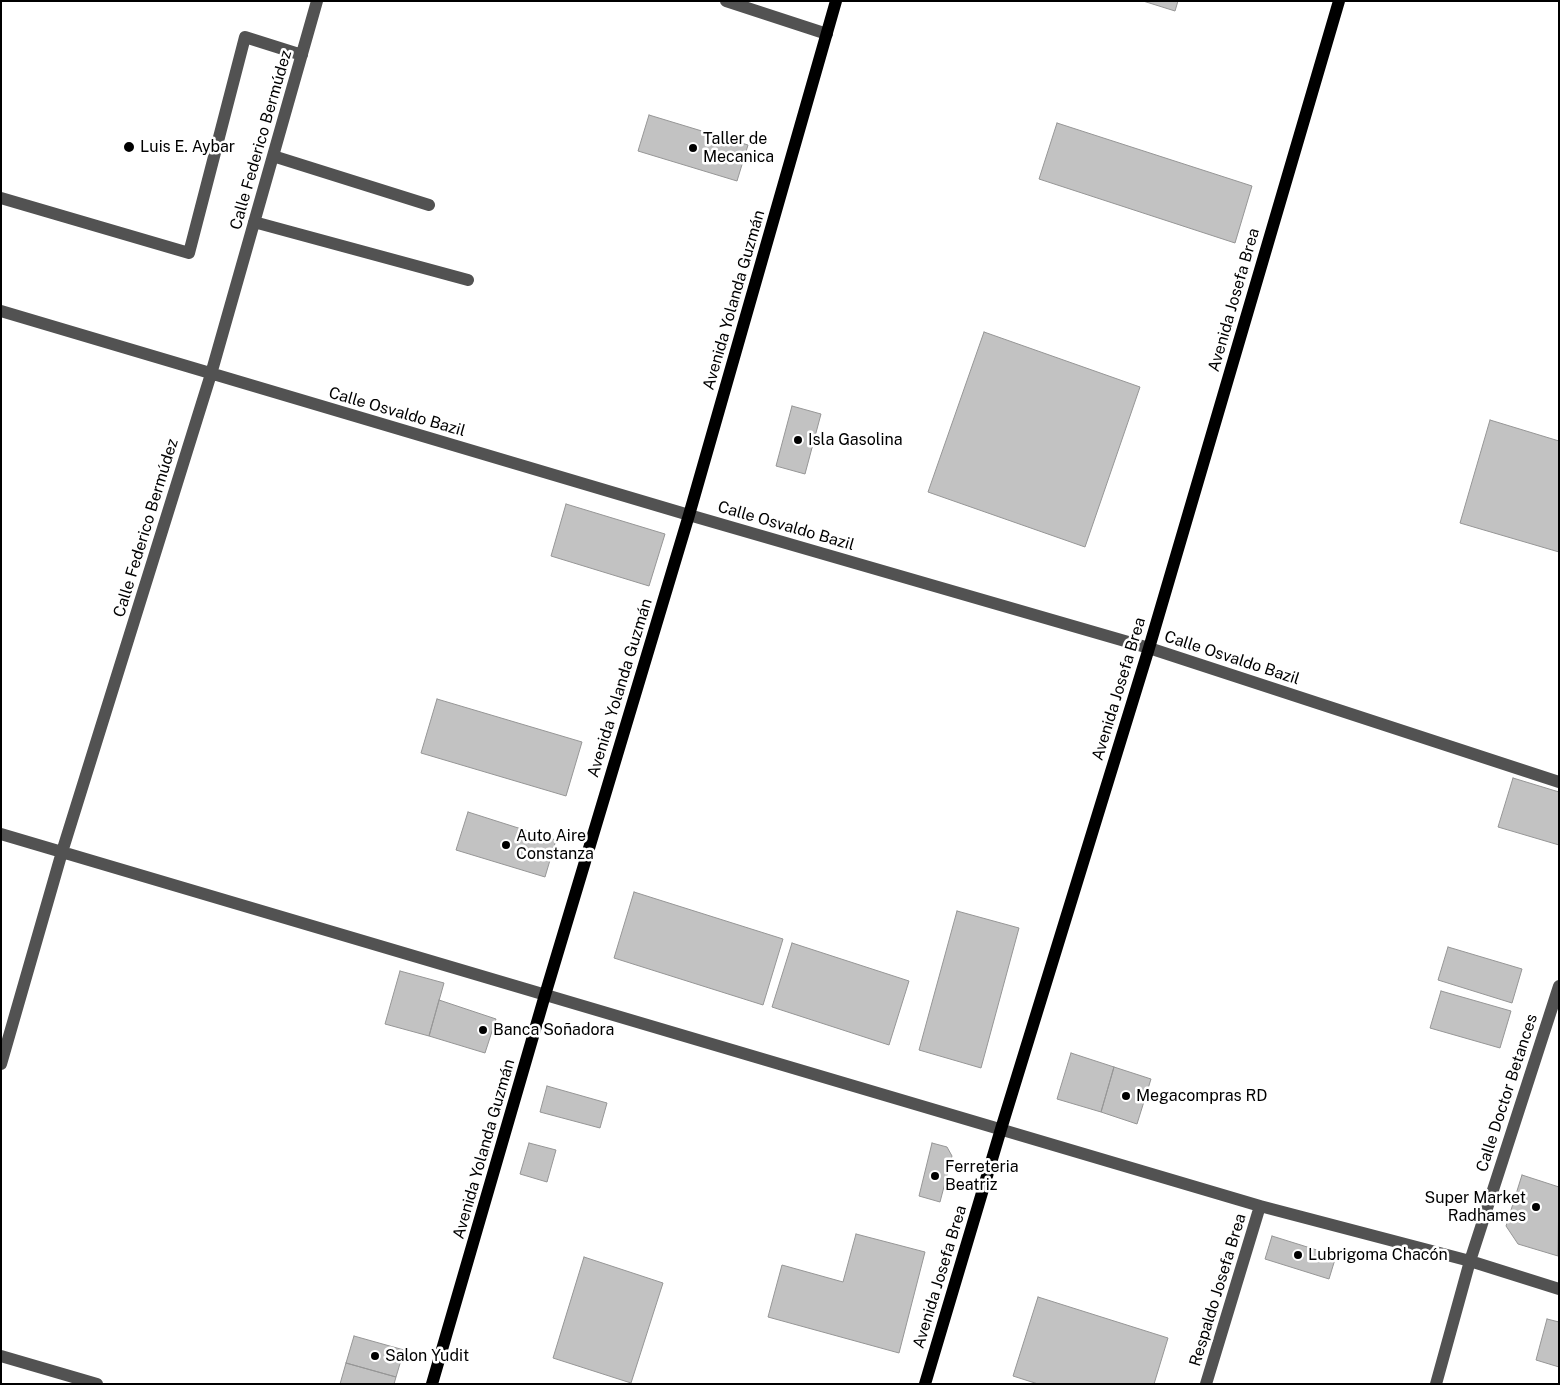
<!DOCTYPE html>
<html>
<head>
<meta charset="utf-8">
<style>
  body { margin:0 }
  #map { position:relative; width:1560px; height:1385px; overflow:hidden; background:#fff; font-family:"Public Sans",sans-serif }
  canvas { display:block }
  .frame { position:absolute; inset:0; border:2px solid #000; pointer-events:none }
</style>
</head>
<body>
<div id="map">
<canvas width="1560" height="1385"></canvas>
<div class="frame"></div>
</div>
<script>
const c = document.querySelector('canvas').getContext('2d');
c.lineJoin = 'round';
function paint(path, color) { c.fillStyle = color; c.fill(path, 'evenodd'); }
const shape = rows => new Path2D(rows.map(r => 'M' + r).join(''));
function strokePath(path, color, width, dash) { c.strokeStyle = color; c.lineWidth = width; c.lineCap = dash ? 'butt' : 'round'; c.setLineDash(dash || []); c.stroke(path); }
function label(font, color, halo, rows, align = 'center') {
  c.font = font + ' "Public Sans",sans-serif'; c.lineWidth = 5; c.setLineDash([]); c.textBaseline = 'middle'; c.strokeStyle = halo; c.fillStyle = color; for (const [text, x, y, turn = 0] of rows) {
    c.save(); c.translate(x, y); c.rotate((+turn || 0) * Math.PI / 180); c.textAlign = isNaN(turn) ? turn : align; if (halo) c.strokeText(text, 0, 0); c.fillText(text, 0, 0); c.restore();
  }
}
const building = shape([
  [1143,1,1178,1,1175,11,1143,1],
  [649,115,748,145,737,181,638,151,649,115],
  [1057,123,1252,186,1235,243,1039,179,1057,123],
  [984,332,1140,387,1085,547,928,492,984,332],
  [792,406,821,414,805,474,776,466,792,406],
  [1490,420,1559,441,1559,552,1460,523,1490,420],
  [566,504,665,534,649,586,551,556,566,504],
  [437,699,582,742,566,796,421,753,437,699],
  [1513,778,1559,792,1559,845,1498,827,1513,778],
  [468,812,556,840,545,877,456,850,468,812],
  [634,892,783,939,763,1005,614,958,634,892],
  [957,911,1019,928,981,1068,919,1050,957,911],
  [792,943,909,981,889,1045,772,1007,792,943],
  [1448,947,1522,969,1512,1003,1438,980,1448,947],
  [400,971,444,983,429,1036,385,1024,400,971],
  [1441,991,1511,1011,1500,1048,1430,1028,1441,991],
  [439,1000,496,1019,485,1053,429,1036,439,1000],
  [1071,1053,1114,1067,1101,1112,1057,1099,1071,1053],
  [1114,1067,1151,1079,1137,1124,1101,1112,1114,1067],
  [547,1086,607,1103,600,1128,540,1112,547,1086],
  [529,1143,556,1150,547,1182,520,1174,529,1143],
  [932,1143,947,1147,952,1156,940,1202,919,1196,932,1143],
  [1522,1175,1559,1187,1558,1256,1518,1244,1506,1226,1522,1175],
  [856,1234,925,1252,899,1353,768,1317,782,1265,843,1282,856,1234],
  [1272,1236,1336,1256,1329,1279,1265,1259,1272,1236],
  [584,1257,663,1283,631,1383,553,1358,584,1257],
  [1038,1297,1168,1338,1154,1384,1038,1384,1013,1376,1038,1297],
  [1547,1319,1559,1322,1559,1367,1536,1360,1547,1319],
  [354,1336,404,1350,396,1377,346,1363,354,1336],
  [346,1363,396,1377,394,1384,340,1384,346,1363]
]);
paint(building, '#c2c2c2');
strokePath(building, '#969696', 1);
strokePath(shape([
  [726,1,827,34],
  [273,156,429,205],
  [1,198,189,253,245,37,302,55],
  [254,222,468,280],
  [1,311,689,515,1149,648,1559,782],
  [1,834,1260,1206,1470,1261,1559,1289],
  [1,1064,62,852,211,374,317,1],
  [1,1356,97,1384],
  [1206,1384,1260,1206],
  [1436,1384,1470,1261,1559,986]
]), '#525252', 12);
strokePath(shape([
  [432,1384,545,995,689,515,836,1],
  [925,1384,1001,1129,1149,648,1339,1]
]), '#000', 12);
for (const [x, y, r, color] of [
  [129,147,6,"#000"],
  [693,148,5,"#000"],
  [798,440,5,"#000"],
  [506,845,5,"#000"],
  [483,1030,5,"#000"],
  [1126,1096,5,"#000"],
  [935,1176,5,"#000"],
  [1536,1207,5,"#000"],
  [1298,1255,5,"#000"],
  [375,1356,5,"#000"]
]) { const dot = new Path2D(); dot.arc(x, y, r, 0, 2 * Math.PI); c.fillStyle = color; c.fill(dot); strokePath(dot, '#fff', 2); }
label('16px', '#000', '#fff', [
  ["Taller de",703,139],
  ["Mecanica",703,157],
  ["Luis E. Aybar",140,147],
  ["Isla Gasolina",808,440],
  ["Auto Aire",516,836],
  ["Constanza",516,854],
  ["Banca Soñadora",493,1030],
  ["Megacompras RD",1136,1096],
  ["Ferreteria",945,1167],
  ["Beatriz",945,1185],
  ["Super Market",1526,1198,"right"],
  ["Radhames",1526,1216,"right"],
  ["Lubrigoma Chacón",1308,1255],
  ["Salon Yudit",385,1356]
], 'left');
label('16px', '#000', '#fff', [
  ["Calle Federico Bermúdez",261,140,-74],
  ["Avenida Yolanda Guzmán",734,300,-74],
  ["Avenida Josefa Brea",1234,300,-74],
  ["Calle Osvaldo Bazil",397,412,16],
  ["Calle Osvaldo Bazil",786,526,16],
  ["Calle Federico Bermúdez",146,528,-73],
  ["Calle Osvaldo Bazil",1232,658,18],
  ["Avenida Yolanda Guzmán",620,688,-73],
  ["Avenida Josefa Brea",1119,689,-73],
  ["Calle Doctor Betances",1507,1093,-72],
  ["Avenida Yolanda Guzmán",484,1149,-74],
  ["Avenida Josefa Brea",940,1277,-73],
  ["Respaldo Josefa Brea",1218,1290,-73]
]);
</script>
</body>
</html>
